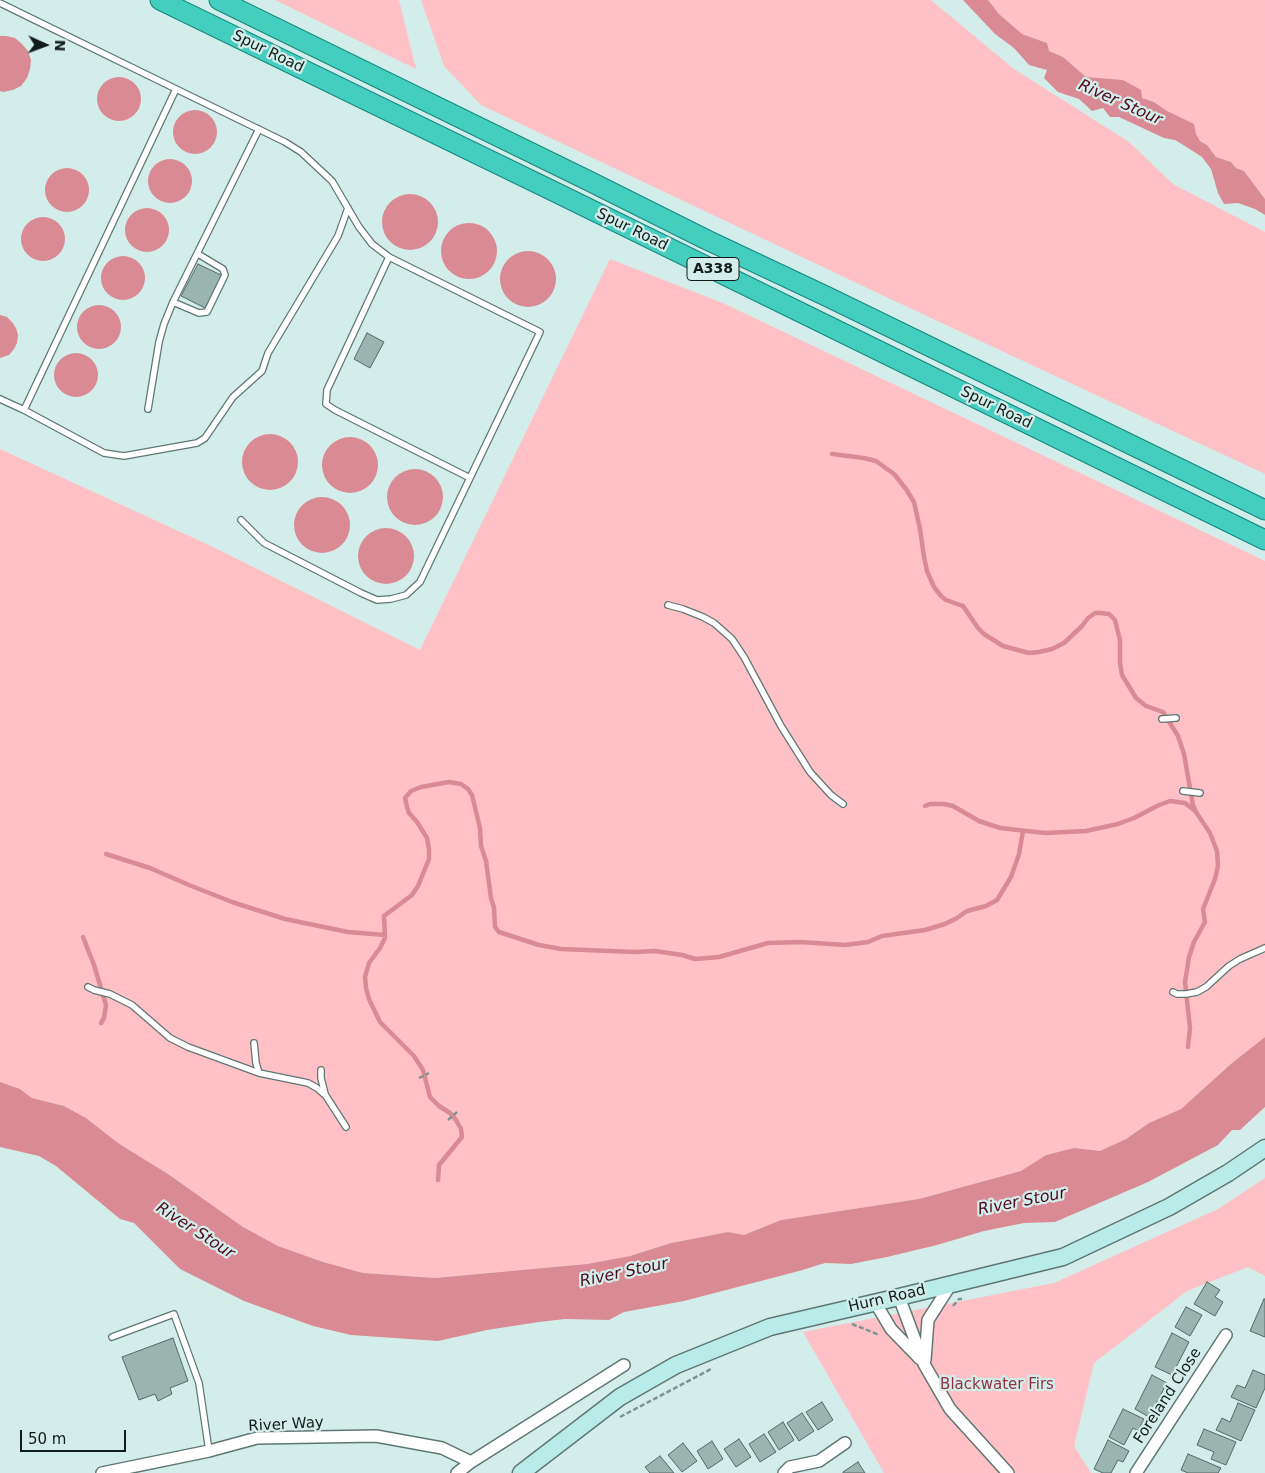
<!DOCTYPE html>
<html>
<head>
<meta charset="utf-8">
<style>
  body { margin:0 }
  #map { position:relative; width:1265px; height:1473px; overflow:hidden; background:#d3eeea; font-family:"DejaVu Sans",sans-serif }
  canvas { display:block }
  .north { position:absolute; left:20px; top:20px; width:50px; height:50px; -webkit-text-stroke:4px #d3eeea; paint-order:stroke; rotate:92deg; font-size:14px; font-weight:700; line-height:20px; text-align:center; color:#111b19 }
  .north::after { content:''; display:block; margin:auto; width:18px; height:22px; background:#111b19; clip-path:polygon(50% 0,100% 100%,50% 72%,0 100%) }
  .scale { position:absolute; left:20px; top:1430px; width:106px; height:22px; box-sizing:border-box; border:2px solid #111b19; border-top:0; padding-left:6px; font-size:15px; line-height:18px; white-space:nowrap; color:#111b19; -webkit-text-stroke:4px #d3eeea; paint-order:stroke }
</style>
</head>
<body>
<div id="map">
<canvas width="1265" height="1473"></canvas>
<div class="north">N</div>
<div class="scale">50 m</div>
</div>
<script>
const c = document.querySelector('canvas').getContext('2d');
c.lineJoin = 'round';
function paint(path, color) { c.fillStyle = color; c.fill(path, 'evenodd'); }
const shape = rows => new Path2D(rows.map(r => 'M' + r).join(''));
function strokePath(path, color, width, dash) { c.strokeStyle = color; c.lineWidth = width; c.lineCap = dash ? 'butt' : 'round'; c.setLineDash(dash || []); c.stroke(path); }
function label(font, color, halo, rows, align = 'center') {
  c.font = font + ' "DejaVu Sans",sans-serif'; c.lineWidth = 4.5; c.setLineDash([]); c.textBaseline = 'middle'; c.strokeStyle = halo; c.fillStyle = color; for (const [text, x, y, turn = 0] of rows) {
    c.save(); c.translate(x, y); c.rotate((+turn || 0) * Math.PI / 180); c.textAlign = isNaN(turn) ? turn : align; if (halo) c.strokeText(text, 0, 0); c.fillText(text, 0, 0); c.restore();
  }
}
paint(shape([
  [275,0,399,0,416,69],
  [421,0,931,0,1014,69,1129,142,1173,184,1265,232,1265,474,884,296,481,105,444,66],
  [988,0,1265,0,1265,199,1244,171,1236,168,1231,162,1216,157,1207,145,1200,141,1196,134,1167,111,1154,102,1142,98,1123,80,1086,77,1063,57,1049,51,1047,43,1022,34,999,14],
  [610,259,725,304,1265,561,1265,1037,1232,1063,1181,1109,1149,1123,1126,1139,1100,1151,1074,1148,1046,1155,1022,1171,919,1199,781,1220,744,1235,728,1232,671,1243,630,1256,587,1264,435,1278,363,1273,323,1262,278,1246,243,1227,168,1174,118,1143,86,1118,64,1106,32,1098,20,1089,0,1082,0,449,211,546,420,650],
  [1265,1178,1265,1276,1248,1267,1187,1291,1094,1363,1074,1446,1091,1473,884,1473,803,1332,1054,1283,1218,1209]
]), '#ffc0c6');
paint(shape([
  [963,0,988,0,999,14,1022,34,1047,43,1049,51,1063,57,1086,77,1123,80,1141,90,1142,98,1154,102,1167,111,1194,124,1196,134,1200,141,1207,145,1216,157,1231,162,1236,168,1244,171,1265,199,1265,215,1255,209,1238,203,1224,204,1218,193,1211,169,1202,157,1185,146,1175,140,1164,138,1119,117,1110,117,1103,108,1092,111,1079,99,1058,92,1044,78,1047,70,1029,65,1014,48,995,34],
  [0,36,6,36,15,38,22,44,28,51,31,60,30,69,27,78,21,86,13,90,3,92,0,91],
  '97 99a22 22 0 1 1 44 0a22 22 0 1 1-44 0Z',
  '173 132a22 22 0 1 1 44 0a22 22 0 1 1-44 0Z',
  '148 181a22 22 0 1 1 44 0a22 22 0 1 1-44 0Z',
  '45 190a22 22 0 1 1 44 0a22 22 0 1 1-44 0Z',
  '382 222a28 28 0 1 1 56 0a28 28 0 1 1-56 0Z',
  '125 230a22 22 0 1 1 44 0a22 22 0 1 1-44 0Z',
  '21 239a22 22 0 1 1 44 0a22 22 0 1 1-44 0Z',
  '441 251a28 28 0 1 1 56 0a28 28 0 1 1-56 0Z',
  '500 279a28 28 0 1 1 56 0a28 28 0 1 1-56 0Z',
  '101 278a22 22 0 1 1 44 0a22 22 0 1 1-44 0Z',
  '77 327a22 22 0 1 1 44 0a22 22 0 1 1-44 0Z',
  [0,315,7,317,12,322,16,328,18,335,17,343,14,349,9,355,0,358],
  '54 375a22 22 0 1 1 44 0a22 22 0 1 1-44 0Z',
  '242 462a28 28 0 1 1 56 0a28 28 0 1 1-56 0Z',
  '322 465a28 28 0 1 1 56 0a28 28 0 1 1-56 0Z',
  '387 497a28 28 0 1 1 56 0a28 28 0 1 1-56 0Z',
  '294 525a28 28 0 1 1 56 0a28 28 0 1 1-56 0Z',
  '358 556a28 28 0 1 1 56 0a28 28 0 1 1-56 0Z',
  [1265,1037,1265,1107,1240,1130,1232,1130,1218,1145,1148,1182,1055,1222,1024,1223,984,1231,937,1245,887,1257,851,1264,825,1263,799,1271,684,1301,624,1312,609,1320,565,1319,539,1322,487,1330,438,1341,351,1335,313,1326,244,1301,180,1269,134,1223,120,1219,56,1166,39,1156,0,1147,0,1082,20,1089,32,1098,64,1106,86,1118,118,1143,168,1174,243,1227,278,1246,323,1262,363,1273,435,1278,587,1264,630,1256,671,1243,728,1232,744,1235,781,1220,919,1199,1021,1171,1046,1155,1074,1148,1100,1151,1126,1139,1149,1123,1181,1109,1232,1063]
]), '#da8a94');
strokePath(shape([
  [832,454,864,458,876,461,894,474,906,489,914,502,920,529,924,557,927,571,934,587,941,596,946,600,963,606,978,628,984,634,1003,646,1029,653,1039,652,1052,649,1064,643,1082,626,1088,618,1095,613,1101,613,1109,614,1115,620,1120,640,1120,663,1122,675,1136,698,1146,706,1163,712,1178,736,1184,754,1193,805,1196,812,1210,833,1217,851,1218,866,1215,879,1203,909,1205,922,1194,942,1189,957,1185,982,1190,1028,1188,1047],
  [925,806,930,804,944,804,953,806,979,821,1000,828,1045,833,1086,831,1118,824,1134,818,1159,805,1170,801,1185,803,1194,810],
  [106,854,150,868,189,885,232,902,285,919,348,932,385,935],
  [83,937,94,965,106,1005,104,1018,101,1023],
  [438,1180,439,1165,462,1137,461,1129,456,1120,450,1113,439,1106,430,1097,423,1070,414,1056,380,1022,369,999,366,988,365,977,369,963,380,948,385,938,384,916,412,895,418,886,429,859,429,849,427,838,417,822,409,813,407,807,405,798,411,791,421,787,449,782,461,784,468,789,472,795,480,828,481,846,486,861,491,898,494,908,495,927,499,932,539,945,561,949,635,952,655,951,682,955,695,959,719,957,768,943,800,942,845,945,868,942,882,936,925,930,945,924,957,918,967,911,986,906,997,900,1011,877,1019,854,1023,831]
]), '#da8a94', 4.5);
const building = shape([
  [198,264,223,276,207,309,181,296,198,264],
  [367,333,384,342,370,368,354,359,367,333],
  [1207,1282,1220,1290,1215,1297,1223,1302,1215,1316,1194,1304,1207,1282],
  [1264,1299,1265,1299,1265,1337,1250,1331,1264,1299],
  [1186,1307,1202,1315,1190,1336,1175,1327,1186,1307],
  [1172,1333,1189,1342,1172,1375,1155,1367,1172,1333],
  [173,1338,188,1381,170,1388,172,1394,158,1401,155,1394,139,1400,122,1357,173,1338],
  [1253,1370,1265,1375,1265,1388,1256,1408,1231,1397,1237,1385,1245,1388,1253,1370],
  [1152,1375,1167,1383,1149,1417,1135,1409,1152,1375],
  [822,1402,833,1420,818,1430,806,1412,822,1402],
  [1238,1403,1255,1410,1241,1441,1216,1430,1222,1418,1230,1422,1238,1403],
  [1123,1409,1144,1419,1138,1431,1133,1428,1124,1445,1109,1437,1123,1409],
  [802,1413,814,1431,799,1441,787,1423,802,1413],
  [783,1422,794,1440,779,1450,768,1432,783,1422],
  [1204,1429,1236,1442,1226,1465,1211,1459,1214,1452,1197,1445,1204,1429],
  [764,1434,776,1452,760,1462,749,1444,764,1434],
  [739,1439,751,1457,736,1467,724,1449,739,1439],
  [1108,1440,1129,1451,1123,1462,1118,1460,1111,1473,1103,1473,1094,1469,1108,1440],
  [712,1441,723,1459,708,1469,697,1451,712,1441],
  [683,1443,697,1461,682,1472,668,1455,683,1443],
  [1188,1454,1221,1468,1218,1473,1188,1473,1181,1470,1188,1454],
  [660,1456,674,1473,650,1473,645,1467,660,1456],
  [858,1462,865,1473,843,1473,843,1472,858,1462]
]);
paint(building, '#9ab4b0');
strokePath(building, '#526a66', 1);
const service = shape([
  [0,3,176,89,24,410],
  [176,89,285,142,301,152,332,181,359,227,372,244,389,257,540,332,420,582,406,595,391,599,377,600,361,593,264,543,241,520],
  [389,257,327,390,326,404,335,410,470,478],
  [173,302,199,313,207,312,225,275,223,269,198,254],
  [0,399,24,410,104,453,124,456,197,443,205,438,233,397,262,371,268,353,338,236,348,208],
  [148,409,159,342,164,324,173,302,259,129],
  [668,605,683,609,703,617,714,623,732,639,744,657,781,726,810,772,831,795,843,804],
  [1162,719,1176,718],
  [1183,791,1200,793],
  [88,987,94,990,110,994,132,1005,170,1038,188,1047,259,1073,308,1083,317,1088,326,1096,346,1127],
  [1173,992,1177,994,1186,994,1197,992,1206,987,1229,966,1240,959,1265,948],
  [254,1043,256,1063,259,1073],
  [321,1070,321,1078,325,1094],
  [112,1337,174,1314,199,1383,209,1451]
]);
const minor = shape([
  [899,1297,924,1364,950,1409,1008,1473],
  [875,1302,891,1329,920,1359],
  [925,1360,928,1320,951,1284],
  [102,1473,209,1451,257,1438,376,1436,442,1448,471,1462],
  [457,1473,471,1462,624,1365],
  [784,1473,790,1467,819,1461,845,1443],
  [1136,1473,1226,1335]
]);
const secondary = shape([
  [521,1473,620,1397,676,1365,770,1327,899,1297,1063,1257,1169,1207,1228,1173,1265,1148]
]);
const trunk = shape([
  [160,0,553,191,1265,540],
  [219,0,589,181,705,239,830,298,1265,510]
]);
strokePath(service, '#5f7773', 8);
strokePath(minor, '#5f7773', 14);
strokePath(secondary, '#5f7773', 19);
strokePath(trunk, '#14877c', 21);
strokePath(shape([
  [419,1078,429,1073],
  [448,1120,457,1112],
  [953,1306,959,1299,962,1299],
  [852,1324,877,1334,879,1333],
  [620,1417,713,1368]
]), '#7f9390', 2.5, [5, 2.5]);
strokePath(service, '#fff', 5.5);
strokePath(minor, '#fff', 11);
strokePath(secondary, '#b9ece8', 16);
strokePath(trunk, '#44cec0', 19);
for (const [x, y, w] of [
  [713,269,52]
]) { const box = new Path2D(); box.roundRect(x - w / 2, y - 11.5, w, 23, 4); c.fillStyle = '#d3eeea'; c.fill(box); strokePath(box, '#111b19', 1); }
label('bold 14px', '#111b19', null, [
  ["A338",713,269]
]);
label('15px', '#111b19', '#d3eeea', [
  ["Spur Road",268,52,26],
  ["Spur Road",632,230,26],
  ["Spur Road",996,408,26],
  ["Hurn Road",887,1299,-13],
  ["Foreland Close",1168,1396,-57],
  ["River Way",286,1425,-3]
]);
label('15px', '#913244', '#d3eeea', [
  ["Blackwater Firs",997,1385]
]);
label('italic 16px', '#50081c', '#d3eeea', [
  ["River Stour",1120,103,24],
  ["River Stour",1022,1202,-11],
  ["River Stour",195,1231,33],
  ["River Stour",624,1273,-12]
]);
</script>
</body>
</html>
